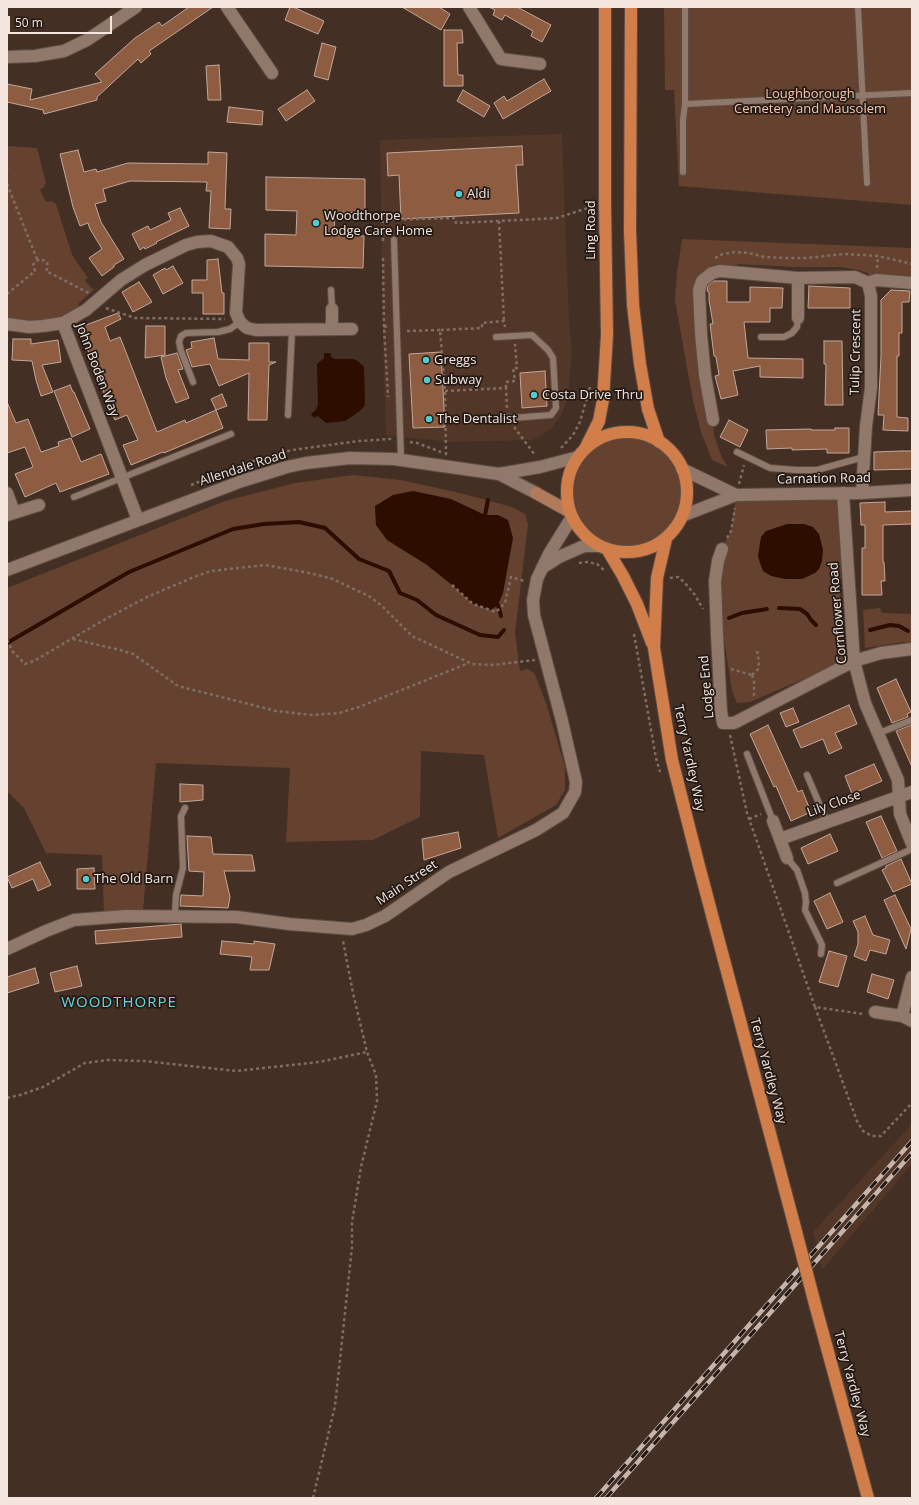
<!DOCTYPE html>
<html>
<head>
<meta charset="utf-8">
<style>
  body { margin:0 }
  #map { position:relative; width:919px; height:1505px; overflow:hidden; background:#432f24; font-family:"Open Sans",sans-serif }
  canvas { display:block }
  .frame { position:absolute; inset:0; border:8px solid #f4e6df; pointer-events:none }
  .scale { position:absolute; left:8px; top:16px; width:104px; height:18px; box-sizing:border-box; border:2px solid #f4e6df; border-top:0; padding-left:5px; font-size:12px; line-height:14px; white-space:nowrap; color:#f4e6df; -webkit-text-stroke:3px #231914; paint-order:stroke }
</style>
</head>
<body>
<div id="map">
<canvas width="919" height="1505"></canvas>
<div class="frame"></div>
<div class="scale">50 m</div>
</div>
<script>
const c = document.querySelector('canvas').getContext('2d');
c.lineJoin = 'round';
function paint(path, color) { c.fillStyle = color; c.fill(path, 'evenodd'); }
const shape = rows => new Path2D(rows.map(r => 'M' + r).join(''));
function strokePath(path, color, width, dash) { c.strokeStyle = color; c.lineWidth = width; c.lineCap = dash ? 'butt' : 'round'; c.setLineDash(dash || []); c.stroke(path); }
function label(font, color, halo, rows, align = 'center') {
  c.font = font + ' "Open Sans",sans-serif'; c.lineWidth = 3.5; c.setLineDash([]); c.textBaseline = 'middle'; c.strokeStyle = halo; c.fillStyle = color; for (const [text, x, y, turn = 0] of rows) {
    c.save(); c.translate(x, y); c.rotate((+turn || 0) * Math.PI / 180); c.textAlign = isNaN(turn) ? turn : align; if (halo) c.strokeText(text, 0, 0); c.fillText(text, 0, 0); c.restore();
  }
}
paint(shape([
  [562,134,569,323,572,350,568,396,562,414,551,429,533,440,450,442,386,435,383,339,380,140],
  [912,1124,912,1164,822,1270,813,1232]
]), '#523728');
paint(shape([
  [664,7,912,7,912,205,679,186,674,90,665,90],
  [7,146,37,148,46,182,44,187,40,190,46,202,51,201,56,204,72,255,88,278,85,280,92,289,95,289,79,303,76,316,63,323,7,324],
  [682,239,912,248,912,283,868,283,868,273,858,270,841,267,792,267,739,264,734,266,733,272,702,281,714,435,722,458,728,467,712,460,701,432,693,401,675,300,677,272],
  '567 492a60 60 0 1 1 120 0a60 60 0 1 1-120 0Z',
  [353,475,401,480,464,494,512,507,525,514,528,524,515,633,520,671,528,669,535,674,547,706,565,767,565,790,556,805,498,838,484,755,421,751,420,817,373,840,286,842,290,768,156,763,143,911,104,912,102,855,46,853,24,808,7,791,7,588,225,501,295,483],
  [843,493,839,630,845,661,750,702,737,703,732,691,715,581,722,549,731,531,736,495],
  [880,608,882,613,912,614,912,645,903,642,865,648,863,610]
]), '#64422f');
paint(shape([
  [324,353,331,353,331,357,335,359,353,359,358,361,364,367,365,405,360,411,345,421,326,423,318,416,314,418,311,414,316,410,318,404,317,364,324,358],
  [413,491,451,499,485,515,498,515,508,520,513,538,503,593,498,605,491,610,473,604,452,585,427,565,387,540,376,525,375,506,393,495],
  [787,524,804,524,813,527,819,534,823,550,822,561,819,569,815,573,802,579,785,579,771,576,763,571,760,563,758,556,761,537,766,531]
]), '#2c0d00');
strokePath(shape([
  [485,515,488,500],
  [498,605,501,616],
  [779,608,800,609,807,614,811,620,816,625],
  [729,618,742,613,767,609],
  [870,630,890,625,899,626,908,631],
  [7,643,129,572,233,529,264,524,299,522,325,528,359,559,389,571,400,593,417,600,436,615,480,635,498,637,504,630]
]), '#2c0d00', 4);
const building = shape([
  [189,7,213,7,149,51,151,54,141,63,138,59,97,97,97,100,44,114,43,110,7,102,7,84,32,89,30,100,102,82,95,74,135,38,159,22,162,26,189,7],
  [290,7,293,7,324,21,318,34,285,20,290,7],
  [402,7,439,7,450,14,441,30,402,7],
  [489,7,517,7,551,25,542,42,531,36,533,31,505,15,502,20,493,15,495,10,489,7],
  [444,30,462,30,463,43,457,43,458,75,463,75,463,86,444,86,444,30],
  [322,43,336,47,328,80,314,76,322,43],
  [219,65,221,100,208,100,206,66,219,65],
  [544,79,551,91,503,119,494,103,504,96,507,101,544,79],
  [307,90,315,101,286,121,278,109,307,90],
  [463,90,490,106,484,117,457,101,463,90],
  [229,107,263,111,262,125,227,122,229,107],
  [522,146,523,165,516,165,519,213,401,219,399,175,388,176,387,153,522,146],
  [78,150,84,172,96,169,97,172,128,163,208,164,208,152,227,153,225,209,231,209,230,229,209,228,211,191,206,191,207,182,130,181,103,189,106,201,95,204,101,222,124,259,114,265,114,267,102,276,89,258,102,249,90,229,88,223,80,226,73,207,60,154,78,150],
  [266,177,365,179,365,213,335,212,334,235,364,236,363,268,265,266,265,234,296,235,297,211,266,210,266,177],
  [180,208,189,226,156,242,157,243,145,249,144,247,140,250,132,234,148,226,150,230,171,220,168,213,180,208],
  [218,259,222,293,224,293,224,314,203,314,203,293,192,293,192,280,207,280,207,260,218,259],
  [173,266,183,283,163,294,153,275,165,268,166,270,173,266],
  [714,281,727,281,727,302,750,302,750,287,783,288,782,308,770,308,770,322,744,322,748,358,803,359,803,378,760,377,760,366,733,371,738,395,721,399,715,376,719,375,716,357,714,356,710,324,713,324,709,300,709,292,707,291,708,285,714,281],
  [139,282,152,302,133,312,122,292,139,282],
  [809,286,850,288,850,308,808,308,809,286],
  [891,290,910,291,909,302,902,302,902,333,899,333,899,356,897,356,897,417,908,418,908,431,883,430,884,415,878,415,881,356,881,300,891,290],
  [118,313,121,319,105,327,110,341,120,337,157,432,185,420,186,423,216,410,223,428,164,453,163,452,131,465,123,445,138,440,127,415,115,420,100,383,102,383,78,328,118,313],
  [146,326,165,326,165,355,145,358,146,326],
  [214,338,218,359,249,360,249,343,269,343,269,362,276,362,269,365,267,420,248,420,249,373,219,386,210,364,192,367,186,350,192,348,191,342,214,338],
  [13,339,31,339,31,344,58,340,61,362,42,365,53,392,41,396,36,380,32,361,12,360,13,339],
  [824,341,842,341,843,405,825,405,826,364,824,364,824,341],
  [441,352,445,427,413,428,409,354,441,352],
  [177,353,183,369,178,370,189,398,176,403,166,378,161,357,177,353],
  [545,371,547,406,522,408,520,373,545,371],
  [70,385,73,392,74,392,90,429,72,437,54,391,70,385],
  [222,394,227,406,216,410,211,399,222,394],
  [7,402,16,423,28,419,41,452,59,446,58,442,71,438,81,462,101,454,109,474,60,492,56,483,25,497,15,474,33,467,25,447,7,453,7,402],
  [729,420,748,430,740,447,720,437,729,420],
  [835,428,849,428,849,453,827,453,827,449,792,450,792,448,767,449,766,430,811,429,811,430,835,430,835,428],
  [902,451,912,451,912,469,874,470,874,452,902,451],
  [885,502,885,512,912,511,912,524,883,525,883,562,884,562,885,581,881,581,882,595,862,595,862,548,865,548,865,525,861,525,860,503,885,502],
  [896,679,911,712,907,714,908,717,892,723,877,688,896,679],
  [849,705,857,724,835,733,842,748,829,754,823,739,801,748,793,730,849,705],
  [793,708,799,722,786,727,780,713,793,708],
  [768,725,798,792,802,790,811,812,791,821,776,786,774,787,750,734,768,725],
  [911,725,912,727,912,767,896,731,911,725],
  [874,764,882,781,852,794,845,776,874,764],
  [180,784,203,785,203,800,180,802,180,784],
  [881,816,897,851,882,858,866,822,881,816],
  [458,832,461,848,424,860,422,839,458,832],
  [830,834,838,851,808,864,801,848,830,834],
  [187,836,211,837,213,854,252,855,255,871,224,871,230,897,228,908,180,906,181,895,203,896,204,872,189,871,187,836],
  [901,859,912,884,893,892,882,870,886,868,886,866,901,859],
  [40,862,51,885,38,891,33,879,12,888,7,877,40,862],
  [94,868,95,889,77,889,77,869,94,868],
  [830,893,843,922,827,929,814,901,830,893],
  [895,895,911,929,906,949,884,900,895,895],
  [865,916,873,935,890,940,886,954,870,950,866,961,854,956,858,944,858,932,853,921,865,916],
  [181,924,182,937,96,944,95,931,181,924],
  [222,941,254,944,254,941,275,944,269,970,250,970,252,957,220,954,222,941],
  [829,951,847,956,838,987,819,982,829,951],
  [77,966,82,986,55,992,50,973,77,966],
  [35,968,39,983,7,993,7,977,35,968],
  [872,974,894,980,888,999,867,992,872,974]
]);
paint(building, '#8d5c41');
strokePath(building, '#c2a89b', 1);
const lane = shape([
  [858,7,867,183],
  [685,104,912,93],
  [683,172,683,120,685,104,685,7],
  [394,240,401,460],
  [331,290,332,309],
  [496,337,532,335,548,350,553,358,556,408,551,415,512,418,502,416],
  [761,337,784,337,792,333,797,327,798,318],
  [193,382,181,351,179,342,181,336,186,333,218,332,230,329,240,322],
  [288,415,292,330],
  [737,452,770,468,796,470,817,470,864,457],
  [74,497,231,434],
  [879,733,912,720],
  [747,754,773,821],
  [807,775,827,822],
  [787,858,797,870,805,893,806,902,805,910,822,945,821,954],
  [837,883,912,849],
  [175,916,176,895,183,868,181,816,185,808]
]);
const street = shape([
  [227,7,272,73],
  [469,7,501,59,540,64],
  [7,57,35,56,64,51,87,40,136,7],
  [798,278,798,318],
  [868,283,876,280,912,283],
  [332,309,332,329],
  [7,324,29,327,43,326,63,323],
  [713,420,705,375,701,334,699,290,702,281,712,273,720,271,798,278,855,277,868,283,871,296,871,388,866,426,862,493],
  [682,469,736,495],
  [499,474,536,493],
  [7,493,14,512],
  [843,493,854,661,865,703,898,780,900,814,912,844],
  [7,515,39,505],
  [682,516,736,495,862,493,912,490],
  [138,520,63,323,86,310,121,280,145,265,186,245,197,242,211,241,228,247,237,258,239,264,236,313,240,322,247,328,256,330,352,329],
  [722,549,718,561,715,581,717,635,721,711,723,723,734,723,854,661,881,653,912,649],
  [542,568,559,557,584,546,599,546],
  [7,570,242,481,287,467,306,463,350,458,394,459,499,474,540,467,578,457],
  [773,821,787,858],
  [780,839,912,792],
  [7,949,46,931,74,920,126,916,237,917,289,924,352,929,366,925,385,916,449,872,536,830,563,813,575,792,576,782,562,721,534,615,533,600,537,579,549,554,572,517],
  [875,1012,902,1016,912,1021],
  [902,1016,912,977]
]);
const secondary = shape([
  [536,493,570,512]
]);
const primary = shape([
  [631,7,630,231,633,305,640,364,648,409,659,442],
  '567 492a60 60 0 1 1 120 0a60 60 0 1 1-120 0Z',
  [585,449,599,421,603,400,607,335,605,205,605,7],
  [666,539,657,578,654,648,672,760,699,866,794,1224],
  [607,549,623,576,637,604,652,643],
  [816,1308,868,1498]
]);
strokePath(lane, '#5e4c43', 8);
strokePath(street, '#5e4c43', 14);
strokePath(secondary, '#5e4c43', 14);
strokePath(primary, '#5e4c43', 14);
strokePath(shape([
  [7,167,7,172],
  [7,184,37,259],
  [499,221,504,321],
  [383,241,383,220,455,218,456,223,540,219,557,218,594,206],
  [383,258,384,327],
  [715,258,723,254,735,252,749,253,764,257,785,258,806,258,844,254,878,256,912,264],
  [877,268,878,256],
  [7,294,35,271,33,265,36,261,40,259,47,262,48,267,46,271,89,293],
  [106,308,135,318,225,319],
  [387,326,384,327,388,397],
  [407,331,440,330],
  [506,388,506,382,515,381,513,368,517,368,515,344],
  [445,391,506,388,507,409],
  [514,427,535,455],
  [410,442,417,443,441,452],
  [561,448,573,435,580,422,590,387],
  [447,454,446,454,445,391,440,330,482,328,482,323,504,321,505,327],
  [739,484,744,465],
  [191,485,246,463,292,450,359,441,390,439,390,438],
  [727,538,731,531,735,508],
  [579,563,587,562,597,564,604,570],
  [670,578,678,577,685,583,695,595,703,609],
  [452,585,473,604,496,612,505,603,511,577,524,581],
  [634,634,656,758,660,772],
  [73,639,120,650,133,654,178,686,276,711,312,715,339,713,359,707,469,663],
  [7,640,13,652,25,664,34,661,102,621,147,597,194,577,211,571,266,565,309,573,330,578,369,596,382,606,412,636,472,664,492,665,535,660],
  [731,669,752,675],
  [752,675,754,681,754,698],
  [752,675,758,669,759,662,757,651],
  [730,735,747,813,815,1007,863,1014],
  [749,819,761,814],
  [815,1007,857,1121,863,1131,872,1136,881,1136,912,1103],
  [7,1098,20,1095,43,1087,85,1063,108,1060,144,1061,236,1071,319,1062,367,1052],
  [313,1498,335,1406,352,1247,352,1222,361,1167,377,1101,376,1075,367,1052,353,993,343,941]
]), '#806e65', 2.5, [3, 3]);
strokePath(lane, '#90786b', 6);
strokePath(street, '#90786b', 12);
strokePath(secondary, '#b17b5b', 12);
strokePath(primary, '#d27e4b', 12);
const rail = shape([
  [596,1498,912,1141],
  [606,1498,912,1153]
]);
strokePath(rail, '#c5b5ad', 4.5);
strokePath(rail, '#231914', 3, [9]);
const primaryBridge = shape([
  [794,1224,816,1308]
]);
strokePath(primaryBridge, '#5e4c43', 14, []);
strokePath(primaryBridge, '#d27e4b', 12);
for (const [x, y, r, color] of [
  [459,194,4,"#51ccd1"],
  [316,223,4,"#51ccd1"],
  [426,360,4,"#51ccd1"],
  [427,380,4,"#51ccd1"],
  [534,395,4,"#51ccd1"],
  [429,419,4,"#51ccd1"],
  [86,879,4,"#51ccd1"]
]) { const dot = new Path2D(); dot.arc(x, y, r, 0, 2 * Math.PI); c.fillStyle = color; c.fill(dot); strokePath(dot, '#231914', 1.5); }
label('13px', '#f6c7ae', '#231914', [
  ["Loughborough",810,94],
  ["Cemetery and Mausolem",810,109]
]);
label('13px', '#f4e6df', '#231914', [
  ["Aldi",467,194],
  ["Woodthorpe",324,216],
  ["Lodge Care Home",324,231],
  ["Greggs",434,360],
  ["Subway",435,380],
  ["Costa Drive Thru",542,395],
  ["The Dentalist",437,419],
  ["The Old Barn",94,879]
], 'left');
label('13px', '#f4e6df', '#231914', [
  ["Ling Road",591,230,-90],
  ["Tulip Crescent",856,352,-89],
  ["John Boden Way",97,370,69],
  ["Allendale Road",243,468,-18],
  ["Carnation Road",824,479,-1],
  ["Cornflower Road",838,613,-95],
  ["Lodge End",707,687,-95],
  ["Terry Yardley Way",689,758,78],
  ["Lily Close",834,804,-20],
  ["Main Street",407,883,-34],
  ["Terry Yardley Way",768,1071,75],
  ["Terry Yardley Way",852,1384,75]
]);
c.letterSpacing = '1px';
label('15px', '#69d5da', '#231914', [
  ["WOODTHORPE",119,1003]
]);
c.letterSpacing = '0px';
</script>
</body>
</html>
